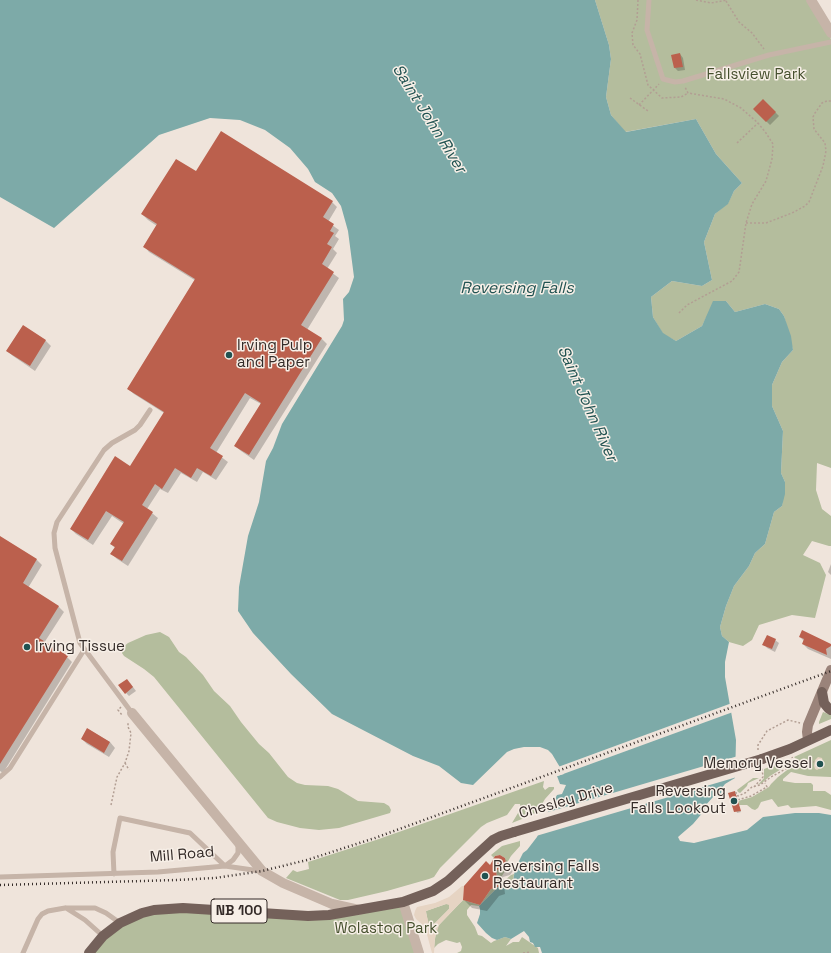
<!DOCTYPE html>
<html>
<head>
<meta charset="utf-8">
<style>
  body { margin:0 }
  canvas { display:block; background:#efe4db }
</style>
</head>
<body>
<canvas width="831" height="953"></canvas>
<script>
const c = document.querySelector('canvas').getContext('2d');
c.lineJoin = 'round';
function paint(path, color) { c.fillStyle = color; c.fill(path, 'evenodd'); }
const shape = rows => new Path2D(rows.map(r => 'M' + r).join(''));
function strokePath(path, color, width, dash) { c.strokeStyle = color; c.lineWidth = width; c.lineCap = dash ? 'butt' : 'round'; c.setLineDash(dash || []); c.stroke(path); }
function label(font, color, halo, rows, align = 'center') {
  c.font = font + ' "Space Grotesk",sans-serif'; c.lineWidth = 3; c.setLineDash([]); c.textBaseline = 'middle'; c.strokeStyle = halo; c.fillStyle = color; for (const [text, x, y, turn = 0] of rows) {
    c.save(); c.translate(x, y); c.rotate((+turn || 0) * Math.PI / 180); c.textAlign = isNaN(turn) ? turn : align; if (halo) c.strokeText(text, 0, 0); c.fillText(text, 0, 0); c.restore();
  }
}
paint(shape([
  [595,0,809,0,831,39,831,468,817,463,816,490,822,509,831,516,831,546,829,546,812,541,803,555,820,563,826,575,815,618,792,615,759,625,752,640,743,646,729,642,722,636,720,627,726,606,734,586,749,566,755,553,765,544,774,512,782,506,785,482,781,473,783,431,772,406,772,385,782,362,793,350,784,316,779,309,765,304,735,312,726,301,706,318,702,326,676,341,663,334,653,317,651,297,672,281,702,286,712,280,704,242,715,214,728,203,734,191,742,183,716,154,696,119,625,132,611,115,606,97,611,59,609,45],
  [160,632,169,637,179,652,186,657,203,675,214,691,230,706,241,722,259,744,269,753,288,777,297,783,305,785,328,786,338,789,358,801,384,803,389,806,391,810,390,813,339,828,319,830,300,828,277,822,268,818,154,677,144,669,124,656,122,653,122,648,128,643,146,635],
  [823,712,831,715,831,719,819,724,819,722],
  [831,740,831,777,808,776,791,772,783,779,783,781,795,783,811,783,813,785,813,791,825,791,831,795,831,810,816,806,791,808,788,805,778,807,772,799,761,802,758,808,755,810,752,809,747,805,739,805,738,801,752,797,769,787,771,784,778,777,795,764,798,764,799,762,794,757],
  [790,759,791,763,770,776,762,783,758,785,764,778,764,769],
  [753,778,759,778,748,783,747,786,740,793,738,792,737,790],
  [544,781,543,787,545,790,549,787,554,787,554,789,545,799,542,804,540,813,529,814,522,819,512,823,521,808,520,804,515,804,507,815,487,823,481,827,440,868,434,877,429,879,387,891,348,900,340,900,286,878,293,870,297,872,309,869,308,862,376,840],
  [520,841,520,846,511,856,507,863,507,868,500,879,498,886,511,875,514,874,513,882,510,885,498,887,479,906,471,905,467,910,467,915,475,927,478,935,482,936,491,943,494,941,505,937,511,939,506,946,513,942,519,942,522,937,538,948,539,953,457,953,461,951,462,947,460,942,457,943,446,940,438,944,434,948,436,931,439,925,460,903,463,900,480,905,491,889,498,887,496,869,503,868,506,863,505,858,500,855,495,856,494,858,491,855,502,846],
  [403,902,419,953,89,953,103,936,154,910,308,916],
  [446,904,449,904,449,909,435,923,431,925,428,923,426,911]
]), '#b4bd9d');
paint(shape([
  [818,757,822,758,823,762,822,767,817,770,815,769,814,766,815,760],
  [462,886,464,886,463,900,439,925,435,938,434,953,432,953,425,927,416,919,414,915,415,911,417,907,435,903,449,897],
  [446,904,449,905,449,909,434,924,429,924,426,913,426,911]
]), '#e6d4c3');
paint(shape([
  [0,0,595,0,609,45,611,59,606,97,611,115,626,132,696,119,716,154,742,183,734,191,728,204,715,214,704,242,712,280,702,286,672,281,651,297,653,317,663,333,676,341,702,326,713,301,726,301,735,312,765,304,779,309,784,316,791,336,793,350,782,362,772,385,772,406,783,431,781,473,785,482,785,494,782,506,774,512,765,544,755,553,749,566,734,586,726,606,720,627,722,636,729,642,725,662,725,677,736,740,735,778,725,784,722,788,721,794,713,797,705,806,704,811,693,824,678,837,680,841,694,843,747,830,763,817,795,813,819,813,831,815,831,953,542,953,540,947,535,947,533,943,530,942,529,937,524,931,511,939,505,937,497,940,492,938,486,933,477,923,480,914,480,909,479,906,498,887,510,885,513,882,515,869,523,853,527,850,537,837,548,812,557,795,562,794,566,785,560,784,557,776,564,774,552,754,548,750,540,747,524,747,514,749,507,752,473,785,461,783,439,766,413,756,332,714,291,674,253,633,238,611,239,587,248,536,259,502,266,461,273,448,282,424,342,326,344,320,343,299,349,292,354,277,348,231,341,206,332,193,315,182,308,169,290,148,265,130,240,120,210,118,159,135,54,228,0,197]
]), '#7daaa8');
paint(shape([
  [732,703,733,712,555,777,556,775,561,773,558,767],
  [738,756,737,777,536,836,545,813]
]), '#efe4db');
paint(shape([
  [680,54,683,58,685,70,678,71,675,68],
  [763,100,779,116,770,125,754,109],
  [196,173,332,202,337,207,328,222,339,230,335,236,339,239,333,249,337,253,327,269,339,278,307,330,321,338,327,344,254,460,241,451,235,446,261,404,250,398,216,453,228,462,216,480,203,472,197,482,181,473,168,493,160,489,147,509,158,518,128,566,117,559,112,554,115,548,111,544,124,524,112,516,93,545,76,534,71,529,131,467,164,413,134,394,128,389,196,281,149,252,144,246,157,226,148,220,142,214],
  [23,327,46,341,51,346,35,371,13,356,7,351],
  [0,537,37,560,42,565,28,588,58,606,64,612,44,643,67,657,72,662,3,773,0,771],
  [831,564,831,575,828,572],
  [800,637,831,645,831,659,808,649,803,644,804,641],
  [775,640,779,643,775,652,767,648,764,644],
  [130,683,136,691,129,696,126,693],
  [88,729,110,742,115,748,109,757,87,744,82,739],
  [734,792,741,812,737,813,730,793],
  [504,858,512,866,513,871,510,875,503,877,505,894,499,896,487,911,472,908,464,900,490,866]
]), '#0003');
paint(shape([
  [680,53,683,67,674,68,671,55],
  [763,99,776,112,766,122,753,109],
  [221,131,333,201,323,217,334,224,330,231,334,233,327,244,332,247,322,264,334,272,301,325,322,338,249,455,234,446,261,403,245,393,210,448,223,456,211,476,197,468,191,478,175,468,162,489,155,484,142,505,153,512,122,561,110,554,115,547,110,544,124,522,106,511,88,540,70,529,115,456,130,466,164,412,127,389,195,279,143,247,157,224,141,214,176,159,196,171],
  [23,325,46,340,30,366,6,351],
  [0,536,37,559,23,583,59,606,39,638,68,656,0,764],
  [802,630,831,644,831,646,826,649,827,655,802,644,804,639,799,637],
  [767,635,776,639,772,649,762,645],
  [127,679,133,687,125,694,118,685],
  [87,728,110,742,104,753,81,739],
  [735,791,741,811,734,812,728,793],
  [500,855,505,858,506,863,503,868,496,870,498,887,491,889,480,905,463,900,464,886,486,861,490,865,495,856]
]), '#bb604d');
strokePath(shape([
  [638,0,637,20,632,33,633,45,640,54,648,85,662,98,681,97,688,93],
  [696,0,711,3,727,0],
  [726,1,739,22,752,33,764,49],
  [630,98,648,111],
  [639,105,659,84],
  [737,143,758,123],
  [746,223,766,223,792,213,805,206,809,202,823,166,826,151,825,143,814,129,813,117,815,113,822,103,827,101,831,101],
  [679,313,687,305,732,281,739,272,746,223,752,204,766,181,772,159,773,144,766,133,758,123,741,108,724,99,688,93,685,87],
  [121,707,118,710,122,715],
  [758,750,758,745,767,731,788,720,800,723],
  [794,762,802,764,809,761,814,762],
  [125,763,129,770],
  [754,787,763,777,762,768],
  [735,793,737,793,738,796,745,793,752,787,760,785,771,777,791,766,794,762,792,757],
  [733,797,736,805],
  [734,801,751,796,767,787,765,783],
  [111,805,117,777,125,763,129,751,131,733,128,727,128,723],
  [497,883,507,888],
  [523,953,531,952]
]), '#b29e93', 1.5, [2, 2]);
strokePath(shape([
  [649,0,647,30,663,79,675,82,683,81,769,55,831,42],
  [132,713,80,643,55,548,54,533,57,522,104,450,112,443,135,430,140,425,150,410],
  [0,777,10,768,84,650],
  [225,866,233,860,238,853,238,845],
  [114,874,113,852,120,818,190,833,225,866],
  [0,877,158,872,225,866,260,871],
  [66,908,85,920,103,936],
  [23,953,38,919,42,914,48,911,65,908,95,908,106,913,120,923]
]), '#c6b4a8', 5);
strokePath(shape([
  [811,0,831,33],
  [132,713,262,871,283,883,332,904,359,910],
  [403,902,419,953]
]), '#c6b4a8', 10);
strokePath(shape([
  [808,740,807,732,808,725,831,670]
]), '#9a837a', 10);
strokePath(shape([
  [822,692,824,703,828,708,831,710],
  [762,759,790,749,831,730],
  [89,953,103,936,120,923,142,913,154,910,183,908,308,916,329,915,403,902,433,891,448,881,493,840,501,836,514,832]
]), '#74615a', 10);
strokePath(shape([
  [0,885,177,880,215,878,262,871,307,860,375,838,462,806,831,671]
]), '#342b28', 2.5, [1, 3]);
strokePath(shape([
  [514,832,762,759]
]), '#74615a', 10);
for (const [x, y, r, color] of [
  [229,355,4,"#215251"],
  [27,647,4,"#215251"],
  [820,764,4,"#215251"],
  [734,801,4,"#215251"],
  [485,876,4,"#215251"]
]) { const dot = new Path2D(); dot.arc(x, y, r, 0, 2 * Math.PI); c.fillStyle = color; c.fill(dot); strokePath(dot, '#f7efe7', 1.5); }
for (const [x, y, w] of [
  [239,911,56]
]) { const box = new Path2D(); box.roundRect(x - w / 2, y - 12, w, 24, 3); c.fillStyle = '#f7efe7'; c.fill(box); strokePath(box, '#342b28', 1); }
label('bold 14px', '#342b28', null, [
  ["NB 100",239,911]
]);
label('15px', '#46502e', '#f7efe7', [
  ["Fallsview Park",756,75],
  ["Wolastoq Park",386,929]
]);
label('15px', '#342b28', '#f7efe7', [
  ["Irving Pulp",237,346],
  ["and Paper",237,363],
  ["Irving Tissue",35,647],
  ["Memory Vessel",812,764,"right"],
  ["Reversing",726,792,"right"],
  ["Falls Lookout",726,809,"right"],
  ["Reversing Falls",493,867],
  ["Restaurant",493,884]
], 'left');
label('15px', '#342b28', '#f7efe7', [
  ["Chesley Drive",566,801,-16],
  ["Mill Road",182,855,-5]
]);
label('italic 16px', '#215251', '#f7efe7', [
  ["Saint John River",429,119,58],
  ["Reversing Falls",517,289],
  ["Saint John River",587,404,66]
]);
</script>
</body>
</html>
